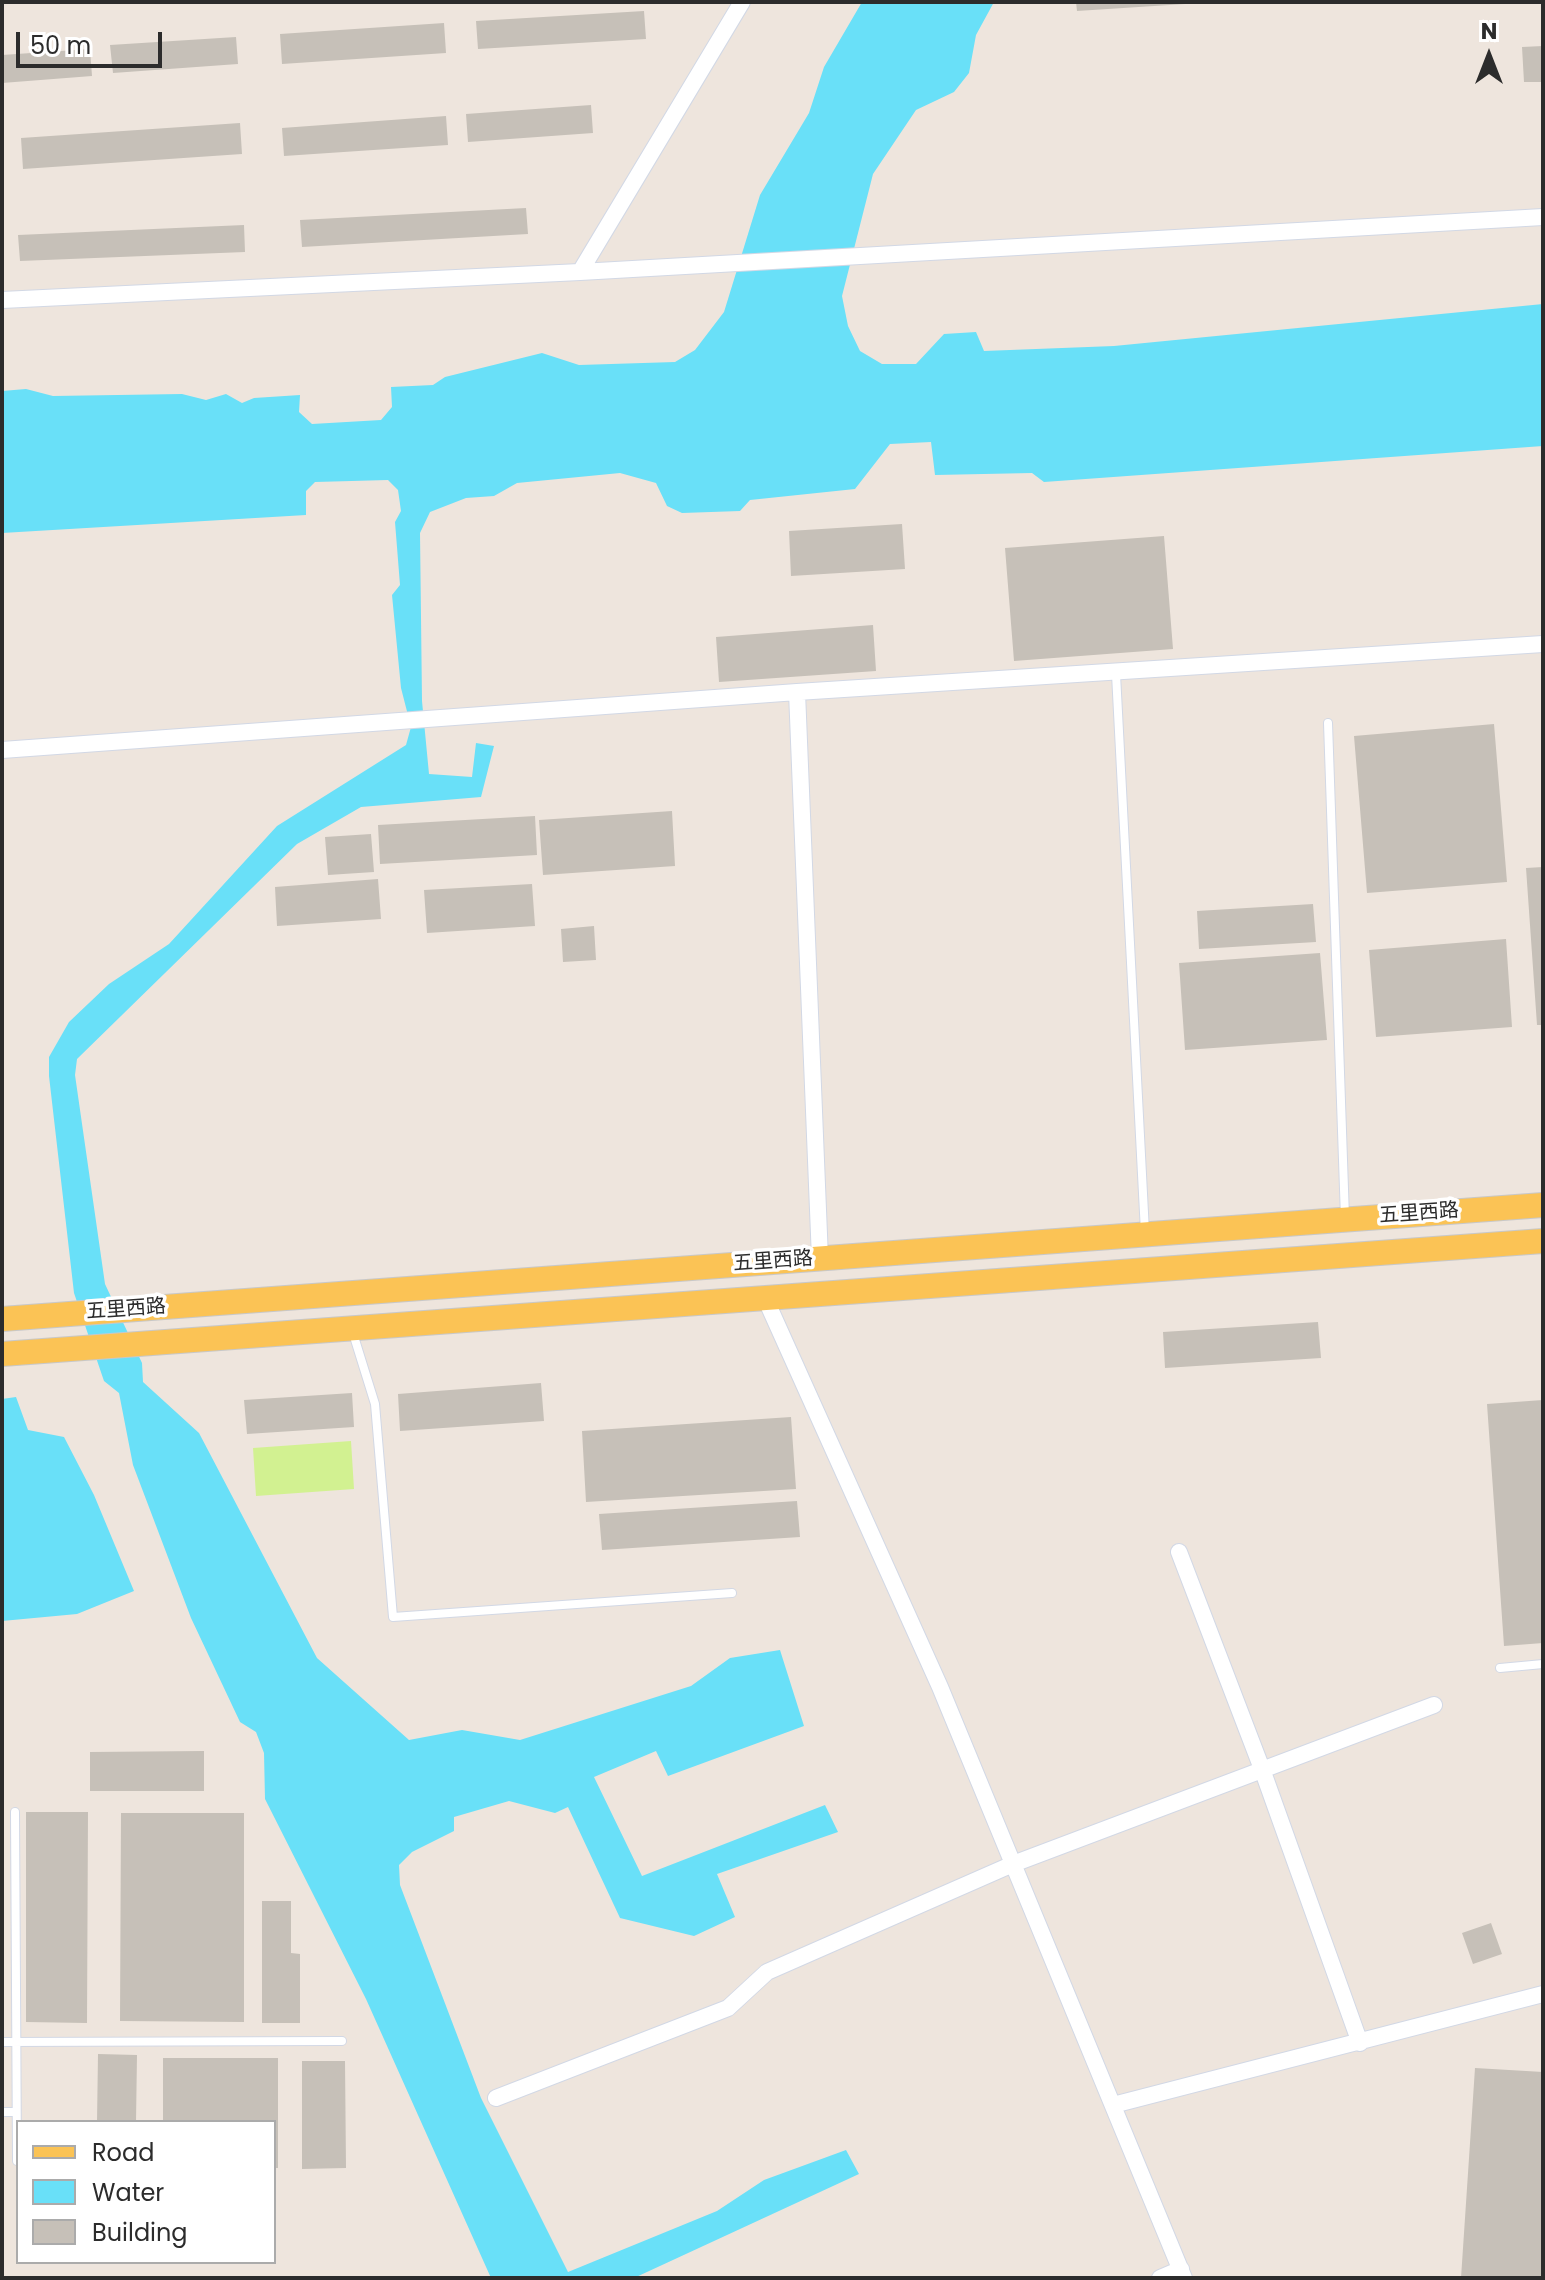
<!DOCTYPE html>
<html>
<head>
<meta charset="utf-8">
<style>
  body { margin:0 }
  #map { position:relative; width:1545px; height:2280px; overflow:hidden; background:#eee5dd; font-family:Poppins,sans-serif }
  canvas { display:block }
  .frame { position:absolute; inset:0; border:4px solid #2c2c2c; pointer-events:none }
  .legend { position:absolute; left:16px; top:2120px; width:260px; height:144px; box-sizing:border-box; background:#fff; border:2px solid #ababab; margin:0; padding:10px 14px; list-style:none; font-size:24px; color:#2c2c2c }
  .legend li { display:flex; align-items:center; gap:16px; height:40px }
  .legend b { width:40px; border:2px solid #ababab }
  .north { position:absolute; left:1449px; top:16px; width:80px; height:80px; -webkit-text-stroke:6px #fff; paint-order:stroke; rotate:0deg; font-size:22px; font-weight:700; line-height:32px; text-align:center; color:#2c2c2c }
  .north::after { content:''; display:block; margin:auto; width:28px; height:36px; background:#2c2c2c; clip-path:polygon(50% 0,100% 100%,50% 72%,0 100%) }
  .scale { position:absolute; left:16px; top:32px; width:146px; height:36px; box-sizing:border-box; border:4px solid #2c2c2c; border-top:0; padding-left:10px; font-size:24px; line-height:28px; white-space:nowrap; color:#2c2c2c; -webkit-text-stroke:6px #fff; paint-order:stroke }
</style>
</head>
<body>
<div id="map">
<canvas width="1545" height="2280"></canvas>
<div class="frame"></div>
<ul class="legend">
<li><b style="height:10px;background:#fbc355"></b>Road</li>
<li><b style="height:22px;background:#69e0f8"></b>Water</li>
<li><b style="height:22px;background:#c6c0b8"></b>Building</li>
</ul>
<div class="north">N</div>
<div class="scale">50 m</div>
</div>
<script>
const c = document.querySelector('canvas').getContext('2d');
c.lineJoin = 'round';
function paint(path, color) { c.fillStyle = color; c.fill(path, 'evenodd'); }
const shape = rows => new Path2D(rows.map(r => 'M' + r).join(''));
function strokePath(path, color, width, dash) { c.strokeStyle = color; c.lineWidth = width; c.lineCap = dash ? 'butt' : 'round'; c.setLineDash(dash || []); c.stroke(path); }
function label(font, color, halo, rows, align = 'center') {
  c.font = font + ' Poppins,"Noto Sans SC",sans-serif'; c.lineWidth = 7; c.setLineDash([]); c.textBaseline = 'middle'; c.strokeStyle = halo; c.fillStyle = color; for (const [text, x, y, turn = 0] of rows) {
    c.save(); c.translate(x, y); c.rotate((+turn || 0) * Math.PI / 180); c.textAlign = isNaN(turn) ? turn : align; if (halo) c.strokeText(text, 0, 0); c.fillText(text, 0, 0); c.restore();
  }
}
paint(shape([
  [351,1441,354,1489,256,1496,253,1448]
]), '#d2f191');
paint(shape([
  [862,2,994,2,976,35,969,73,954,92,916,110,873,174,842,296,848,326,860,351,882,364,916,364,944,334,976,332,984,351,1114,346,1543,304,1543,446,1044,482,1032,473,935,475,931,442,890,444,855,489,750,500,740,511,682,513,667,506,656,483,620,473,517,483,494,496,466,498,430,512,420,533,422,701,429,774,472,777,476,743,494,746,481,797,361,807,297,844,77,1059,75,1075,105,1284,142,1363,143,1382,199,1433,317,1658,409,1740,462,1730,520,1740,691,1686,730,1658,780,1650,804,1726,668,1776,656,1751,594,1777,642,1876,825,1805,838,1832,717,1874,735,1917,694,1936,620,1918,568,1807,555,1813,509,1801,454,1817,454,1831,412,1852,399,1865,400,1885,481,2098,568,2272,717,2211,764,2180,846,2150,859,2174,634,2278,491,2278,366,1999,265,1799,264,1753,256,1732,240,1722,191,1618,133,1465,119,1393,104,1381,74,1293,49,1076,49,1057,69,1022,109,984,169,944,277,826,406,745,411,727,401,688,392,595,400,585,395,522,401,511,398,490,388,480,315,482,306,491,306,515,2,533,2,391,26,389,53,396,182,394,206,400,226,394,242,403,254,398,300,395,299,412,312,424,381,420,392,407,391,387,433,385,445,377,542,353,579,365,675,362,695,350,724,312,760,195,809,113,824,67],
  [16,1397,28,1430,64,1437,94,1495,134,1591,77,1614,2,1621,2,1399]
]), '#69e0f8');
paint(shape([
  [1076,2,1185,2,1185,4,1077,11],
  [644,11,646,39,478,49,476,21],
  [444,23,446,53,282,64,280,34],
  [236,37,238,64,113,73,110,45],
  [1543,46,1543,82,1524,82,1522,47],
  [90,49,92,76,2,83,2,55],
  [591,105,593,133,468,142,466,114],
  [446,116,448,145,284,156,282,128],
  [240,123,242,154,23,169,21,138],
  [526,208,528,234,302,247,300,220],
  [244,225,245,252,20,261,18,235],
  [902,524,905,569,791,576,789,531],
  [1164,536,1173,649,1014,661,1005,548],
  [873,625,876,671,719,682,716,637],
  [1494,724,1507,882,1367,893,1354,736],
  [672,811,675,866,543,875,539,820],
  [535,816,537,855,380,864,378,825],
  [371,834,374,872,328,875,325,837],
  [1543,867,1543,1025,1537,1025,1526,868],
  [378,879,381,919,277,926,275,887],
  [532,884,535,926,427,933,424,890],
  [1313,904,1316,942,1199,949,1197,911],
  [594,926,596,960,563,962,561,929],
  [1506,939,1512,1027,1376,1037,1369,950],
  [1320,953,1327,1040,1185,1050,1179,963],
  [1318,1322,1321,1358,1165,1368,1163,1332],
  [541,1383,544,1421,400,1431,398,1394],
  [352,1393,354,1427,247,1434,244,1400],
  [1543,1400,1543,1643,1504,1646,1487,1404],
  [791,1417,796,1489,586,1502,582,1431],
  [797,1501,800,1537,602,1550,599,1514],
  [204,1751,204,1791,90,1791,90,1752],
  [26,1812,88,1812,87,2023,26,2022],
  [121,1813,244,1813,244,2022,120,2021],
  [262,1901,291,1901,291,1953,300,1954,300,2023,262,2023],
  [1491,1923,1502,1954,1473,1964,1462,1933],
  [98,2054,137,2055,136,2122,97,2122],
  [163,2058,278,2058,278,2168,274,2168,274,2122,163,2122],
  [302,2061,345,2061,346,2168,302,2169],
  [1475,2068,1543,2072,1543,2278,1461,2278]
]), '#c6c0b8');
const service = shape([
  [1116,674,1145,1232],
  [1328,723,1345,1218],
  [352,1330,375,1404,393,1617,732,1593],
  [1500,1668,1543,1664],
  [15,1812,17,2161],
  [2,2042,342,2041],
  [2,2112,16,2112]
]);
const minor = shape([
  [580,272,742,2],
  [2,300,580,272,1543,217],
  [797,692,820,1259],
  [2,750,797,692,1543,644],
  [766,1300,940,1687,1184,2278],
  [1179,1552,1262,1769,1360,2043],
  [496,2098,728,2008,767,1972,1013,1864,1434,1705],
  [1113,2105,1543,1994],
  [1160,2278,1181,2269]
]);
const primary = shape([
  [2,1319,1543,1205],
  [2,1354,1543,1241]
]);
strokePath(service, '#d2d8e5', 10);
strokePath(minor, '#d2d8e5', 18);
strokePath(primary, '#c8c8c8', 26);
strokePath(service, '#fff', 8);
strokePath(minor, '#fff', 16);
strokePath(primary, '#fbc355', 24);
label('20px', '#2c2c2c', '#fff', [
  ["五里西路",1419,1214,-4],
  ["五里西路",773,1262,-4],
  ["五里西路",126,1310,-4]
]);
</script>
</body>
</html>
